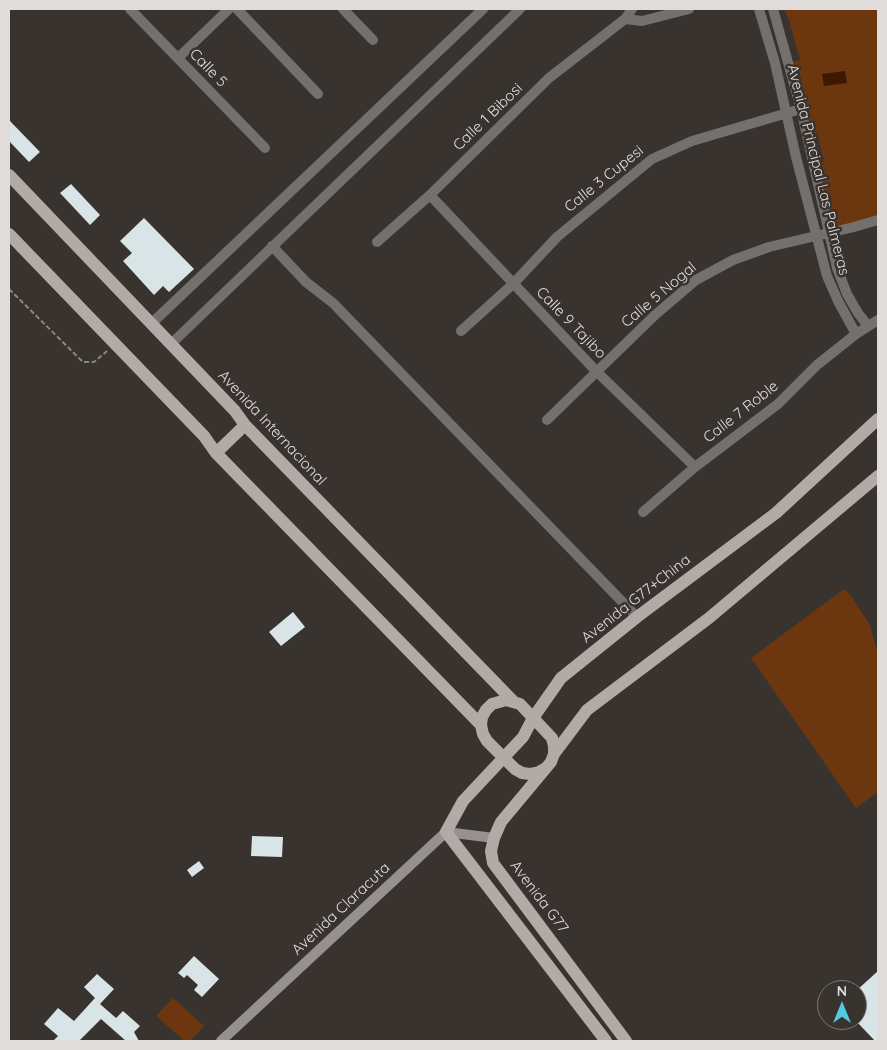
<!DOCTYPE html>
<html>
<head>
<meta charset="utf-8">
<style>
  body { margin:0 }
  #map { position:relative; width:887px; height:1050px; overflow:hidden; background:#39332f; font-family:Quicksand,sans-serif }
  canvas { display:block }
  .frame { position:absolute; inset:0; border:10px solid #e0dcd9; pointer-events:none }
  .north { position:absolute; left:817px; top:980px; width:50px; height:50px; box-sizing:border-box; background:#39332f; border:1px solid #7c7773; border-radius:50%; rotate:0deg; font-size:14px; font-weight:700; line-height:20px; text-align:center; color:#e0dcd9 }
  .north::after { content:''; display:block; margin:auto; width:18px; height:22px; background:#54cadd; clip-path:polygon(50% 0,100% 100%,50% 72%,0 100%) }
</style>
</head>
<body>
<div id="map">
<canvas width="887" height="1050"></canvas>
<div class="frame"></div>
<div class="north">N</div>
</div>
<script>
const c = document.querySelector('canvas').getContext('2d');
c.lineJoin = 'round';
function paint(path, color) { c.fillStyle = color; c.fill(path, 'evenodd'); }
const shape = rows => new Path2D(rows.map(r => 'M' + r).join(''));
function strokePath(path, color, width, dash) { c.strokeStyle = color; c.lineWidth = width; c.lineCap = dash ? 'butt' : 'round'; c.setLineDash(dash || []); c.stroke(path); }
function label(font, color, halo, rows, align = 'center') {
  c.font = font + ' Quicksand,sans-serif'; c.lineWidth = 5; c.setLineDash([]); c.textBaseline = 'middle'; c.strokeStyle = halo; c.fillStyle = color; for (const [text, x, y, turn = 0] of rows) {
    c.save(); c.translate(x, y); c.rotate((+turn || 0) * Math.PI / 180); c.textAlign = isNaN(turn) ? turn : align; if (halo) c.strokeText(text, 0, 0); c.fillText(text, 0, 0); c.restore();
  }
}
paint(shape([
  [784,9,878,9,878,214,874,217,837,227,832,222,817,164,824,161,817,133,810,134,792,62,800,60,789,20],
  [844,589,851,596,870,625,876,648,878,650,878,792,856,808,751,658],
  [173,998,204,1026,190,1041,185,1041,156,1016]
]), '#6c370e');
paint(shape([
  [845,71,847,83,824,86,822,74]
]), '#3e1900');
paint(shape([
  [9,120,40,152,29,162,9,141],
  [71,184,100,215,90,225,60,193],
  [144,218,194,269,169,292,163,286,154,295,123,261,132,253,120,241],
  [293,612,305,627,281,646,269,632],
  [252,836,283,837,282,857,251,856],
  [199,861,204,868,192,877,187,870],
  [194,956,219,979,202,997,194,990,198,985,187,975,184,978,178,973],
  [878,971,878,1041,875,1041,857,1022,857,990],
  [97,974,114,989,100,1004,116,1018,123,1011,140,1026,134,1032,139,1041,126,1041,101,1019,79,1041,53,1041,58,1036,44,1024,58,1008,74,1021,95,998,84,987]
]), '#d9e4e6');
strokePath(shape([
  [9,289,83,362,94,362,107,351]
]), '#8b8682', 2, [5, 2.5]);
strokePath(shape([
  [130,9,265,148],
  [237,9,318,94],
  [343,9,373,40],
  [759,9,775,63,796,157,827,276,838,301,856,334],
  [773,9,801,109,837,268,847,294,858,313,868,326],
  [625,19,642,21,689,9],
  [178,58,229,9],
  [430,195,596,371,695,467],
  [377,242,430,195,549,78,625,19,632,9],
  [272,246,306,282,333,303,637,617],
  [152,323,483,9],
  [461,331,513,284,557,237,652,159,692,141,801,109],
  [171,344,520,9],
  [547,420,655,315,696,280,733,260,769,247,854,227,878,220],
  [643,512,695,467,778,404,817,365,856,334,878,320]
]), '#73706e', 10);
strokePath(shape([
  [221,1041,446,832,494,838]
]), '#96918e', 10);
strokePath(shape([
  [9,175,235,411,245,425,513,701],
  [9,234,204,436,216,453,481,725],
  [216,453,245,425],
  [506,700,520,704,552,738,554,746,554,754,551,762,546,768,539,772,530,774,522,773,515,769,487,741,483,734,481,725,482,717,486,710,492,704,506,700],
  [554,754,587,710,709,618,878,476],
  [546,768,501,822,494,838,491,851,493,863,626,1041],
  [606,1041,446,832,463,801,523,737,533,718,561,678,637,617,776,513,878,419]
]), '#b1aaa6', 12);
label('15px', '#e0dcd9', '#39332f', [
  ["Calle 5",208,68,46],
  ["Calle 1 Bibosi",488,117,-44],
  ["Avenida Principal Las Palmeras",818,170,76],
  ["Calle 3 Cupesi",604,179,-39],
  ["Calle 5 Nogal",659,295,-40],
  ["Calle 9 Tajibo",571,323,46],
  ["Calle 7 Roble",741,412,-38],
  ["Avenida Internacional",272,428,47],
  ["Avenida G77+China",636,599,-38],
  ["Avenida G77",539,897,53],
  ["Avenida Claracuta",341,909,-43]
]);
</script>
</body>
</html>
